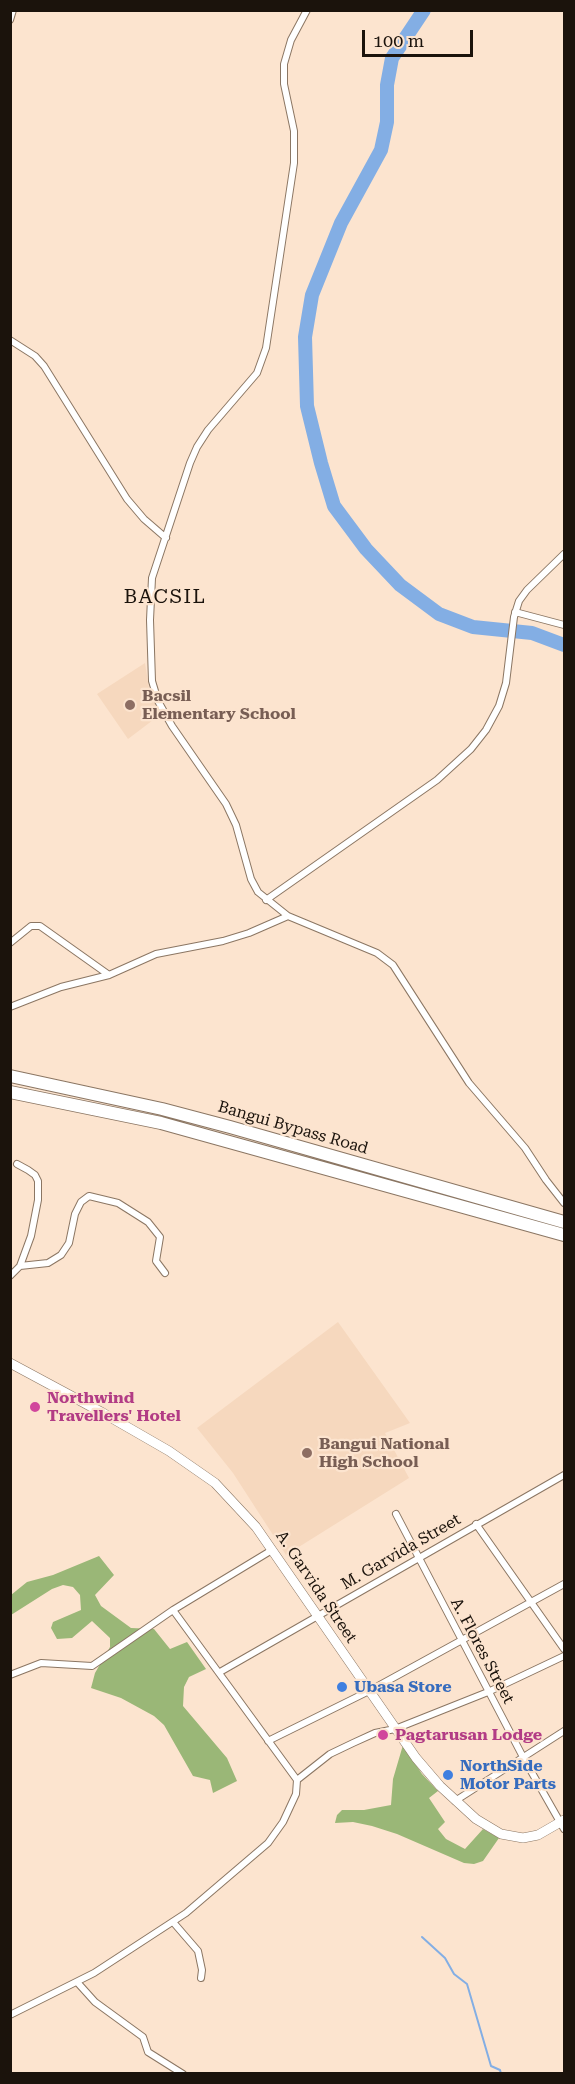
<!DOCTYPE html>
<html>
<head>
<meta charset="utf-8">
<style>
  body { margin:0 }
  #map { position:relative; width:575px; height:2084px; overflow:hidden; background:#fce4cf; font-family:"Roboto Serif",serif }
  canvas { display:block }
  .frame { position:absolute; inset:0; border:12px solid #1b130c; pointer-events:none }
  .scale { position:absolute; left:362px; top:30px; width:111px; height:27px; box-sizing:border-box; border:3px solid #1b130c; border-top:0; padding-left:8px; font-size:18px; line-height:21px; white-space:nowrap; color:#1b130c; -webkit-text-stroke:4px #fce4cf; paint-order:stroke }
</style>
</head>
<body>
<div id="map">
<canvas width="575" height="2084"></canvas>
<div class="frame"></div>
<div class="scale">100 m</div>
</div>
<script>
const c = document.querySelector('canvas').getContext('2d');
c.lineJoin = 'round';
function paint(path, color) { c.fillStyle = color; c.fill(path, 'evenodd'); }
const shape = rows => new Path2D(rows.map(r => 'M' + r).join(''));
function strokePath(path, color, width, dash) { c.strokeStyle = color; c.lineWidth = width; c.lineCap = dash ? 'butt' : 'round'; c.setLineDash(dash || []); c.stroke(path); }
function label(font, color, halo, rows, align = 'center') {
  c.font = font + ' "Roboto Serif",serif'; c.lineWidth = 4.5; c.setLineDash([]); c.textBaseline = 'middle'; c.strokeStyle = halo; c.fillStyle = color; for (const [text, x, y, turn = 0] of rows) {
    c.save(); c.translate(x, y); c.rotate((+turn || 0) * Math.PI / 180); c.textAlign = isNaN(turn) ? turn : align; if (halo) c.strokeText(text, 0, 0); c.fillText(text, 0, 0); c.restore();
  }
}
paint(shape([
  [145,663,150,695,161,714,128,739,97,694],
  [338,1322,410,1423,385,1433,409,1478,286,1555,233,1473,197,1428]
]), '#f6d8be');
paint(shape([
  [99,1556,114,1575,95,1595,101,1606,131,1628,154,1629,170,1649,187,1642,206,1669,189,1677,184,1687,183,1706,227,1758,237,1781,213,1793,210,1780,193,1776,164,1725,154,1716,121,1698,91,1688,95,1673,110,1647,110,1638,92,1621,72,1638,57,1639,51,1628,53,1622,81,1610,80,1595,73,1587,63,1585,52,1589,11,1615,11,1595,27,1582,53,1575],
  [403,1745,422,1774,438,1791,429,1798,445,1822,438,1829,446,1839,465,1849,483,1829,499,1838,483,1861,474,1864,464,1863,397,1834,372,1826,353,1822,335,1823,337,1815,342,1810,364,1810,391,1805,393,1779]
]), '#9ab777');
strokePath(shape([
  [422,1937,445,1958,454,1974,467,1984,491,2066,500,2070,501,2074]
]), '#83aee4', 2);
strokePath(shape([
  [424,10,392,58,387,85,387,122,381,150,341,223,312,295,305,337,307,406,321,463,334,506,366,549,400,585,439,614,473,627,532,633,564,645]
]), '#83aee4', 14);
const street = shape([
  [307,10,291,40,284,64,284,84,294,131,294,163,266,348,257,373,208,430,197,447,190,463,152,578,150,620,152,681,158,701,172,726,226,804,236,825,251,879,258,892,288,916,377,953,393,965,469,1083,525,1148,546,1180,564,1203],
  [10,20,13,10],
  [10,340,35,356,44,366,127,499,144,519,166,538],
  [515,612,564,625],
  [266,900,437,780,471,749,486,730,499,706,506,683,514,617,519,601,527,590,564,554],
  [10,943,31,926,40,926,109,975],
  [10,1007,61,987,109,975,156,954,223,941,249,933,288,916],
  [17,1164,28,1170,35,1175,38,1181,38,1200,31,1236,20,1266],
  [10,1276,20,1266,48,1263,61,1255,69,1243,75,1214,81,1202,89,1196,118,1203,148,1222,160,1237,156,1261,165,1273],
  [396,1514,523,1757,564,1829],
  [476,1524,564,1649],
  [220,1672,564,1475],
  [10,1675,41,1663,92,1666,173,1610,272,1550],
  [268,1741,369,1691,564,1584],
  [297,1780,330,1754,353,1743,375,1733,395,1729,488,1692,564,1656],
  [455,1801,564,1731],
  [173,1922,198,1951,202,1970,201,1978],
  [77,1982,95,2002,143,2037,148,2052,183,2074],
  [10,2015,94,1973,186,1913,268,1843,283,1822,296,1794,297,1780,173,1610]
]);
const secondary = shape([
  [10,1363,103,1413,169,1451,215,1483,256,1527,416,1758,440,1786,476,1819,501,1834,523,1838,538,1835,564,1820]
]);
const highway = shape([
  [10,1076,162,1109,230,1127,564,1222],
  [10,1092,161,1123,564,1235]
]);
strokePath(street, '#8b7663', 8);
strokePath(secondary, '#8b7663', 10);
strokePath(highway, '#8b7663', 14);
strokePath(street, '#fff', 6);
strokePath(secondary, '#fff', 9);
strokePath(highway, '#fff', 12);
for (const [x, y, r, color] of [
  [130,705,6,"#8d6e63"],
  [35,1407,6,"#d1479c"],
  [307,1453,6,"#8d6e63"],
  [342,1687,6,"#3f7fe0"],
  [383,1735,6,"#d1479c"],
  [448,1775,6,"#3f7fe0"]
]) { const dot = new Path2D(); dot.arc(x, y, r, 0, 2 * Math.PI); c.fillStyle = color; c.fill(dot); strokePath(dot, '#fce4cf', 2); }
label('bold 16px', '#785e54', '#fce4cf', [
  ["Bacsil",142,696],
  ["Elementary School",142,714],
  ["Bangui National",319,1444],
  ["High School",319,1462]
], 'left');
label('16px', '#1b130c', '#fce4cf', [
  ["Bangui Bypass Road",293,1128,16],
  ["M. Garvida Street",401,1552,-30],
  ["A. Garvida Street",316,1587,56],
  ["A. Flores Street",482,1651,62]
]);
label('bold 16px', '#b23c85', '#fce4cf', [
  ["Northwind",47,1398],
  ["Travellers' Hotel",47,1416],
  ["Pagtarusan Lodge",395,1735]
], 'left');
label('bold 16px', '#366cbe', '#fce4cf', [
  ["Ubasa Store",354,1687],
  ["NorthSide",460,1766],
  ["Motor Parts",460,1784]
], 'left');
c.letterSpacing = '1.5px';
label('20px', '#1b130c', '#fce4cf', [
  ["BACSIL",165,597]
]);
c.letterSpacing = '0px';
</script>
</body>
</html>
